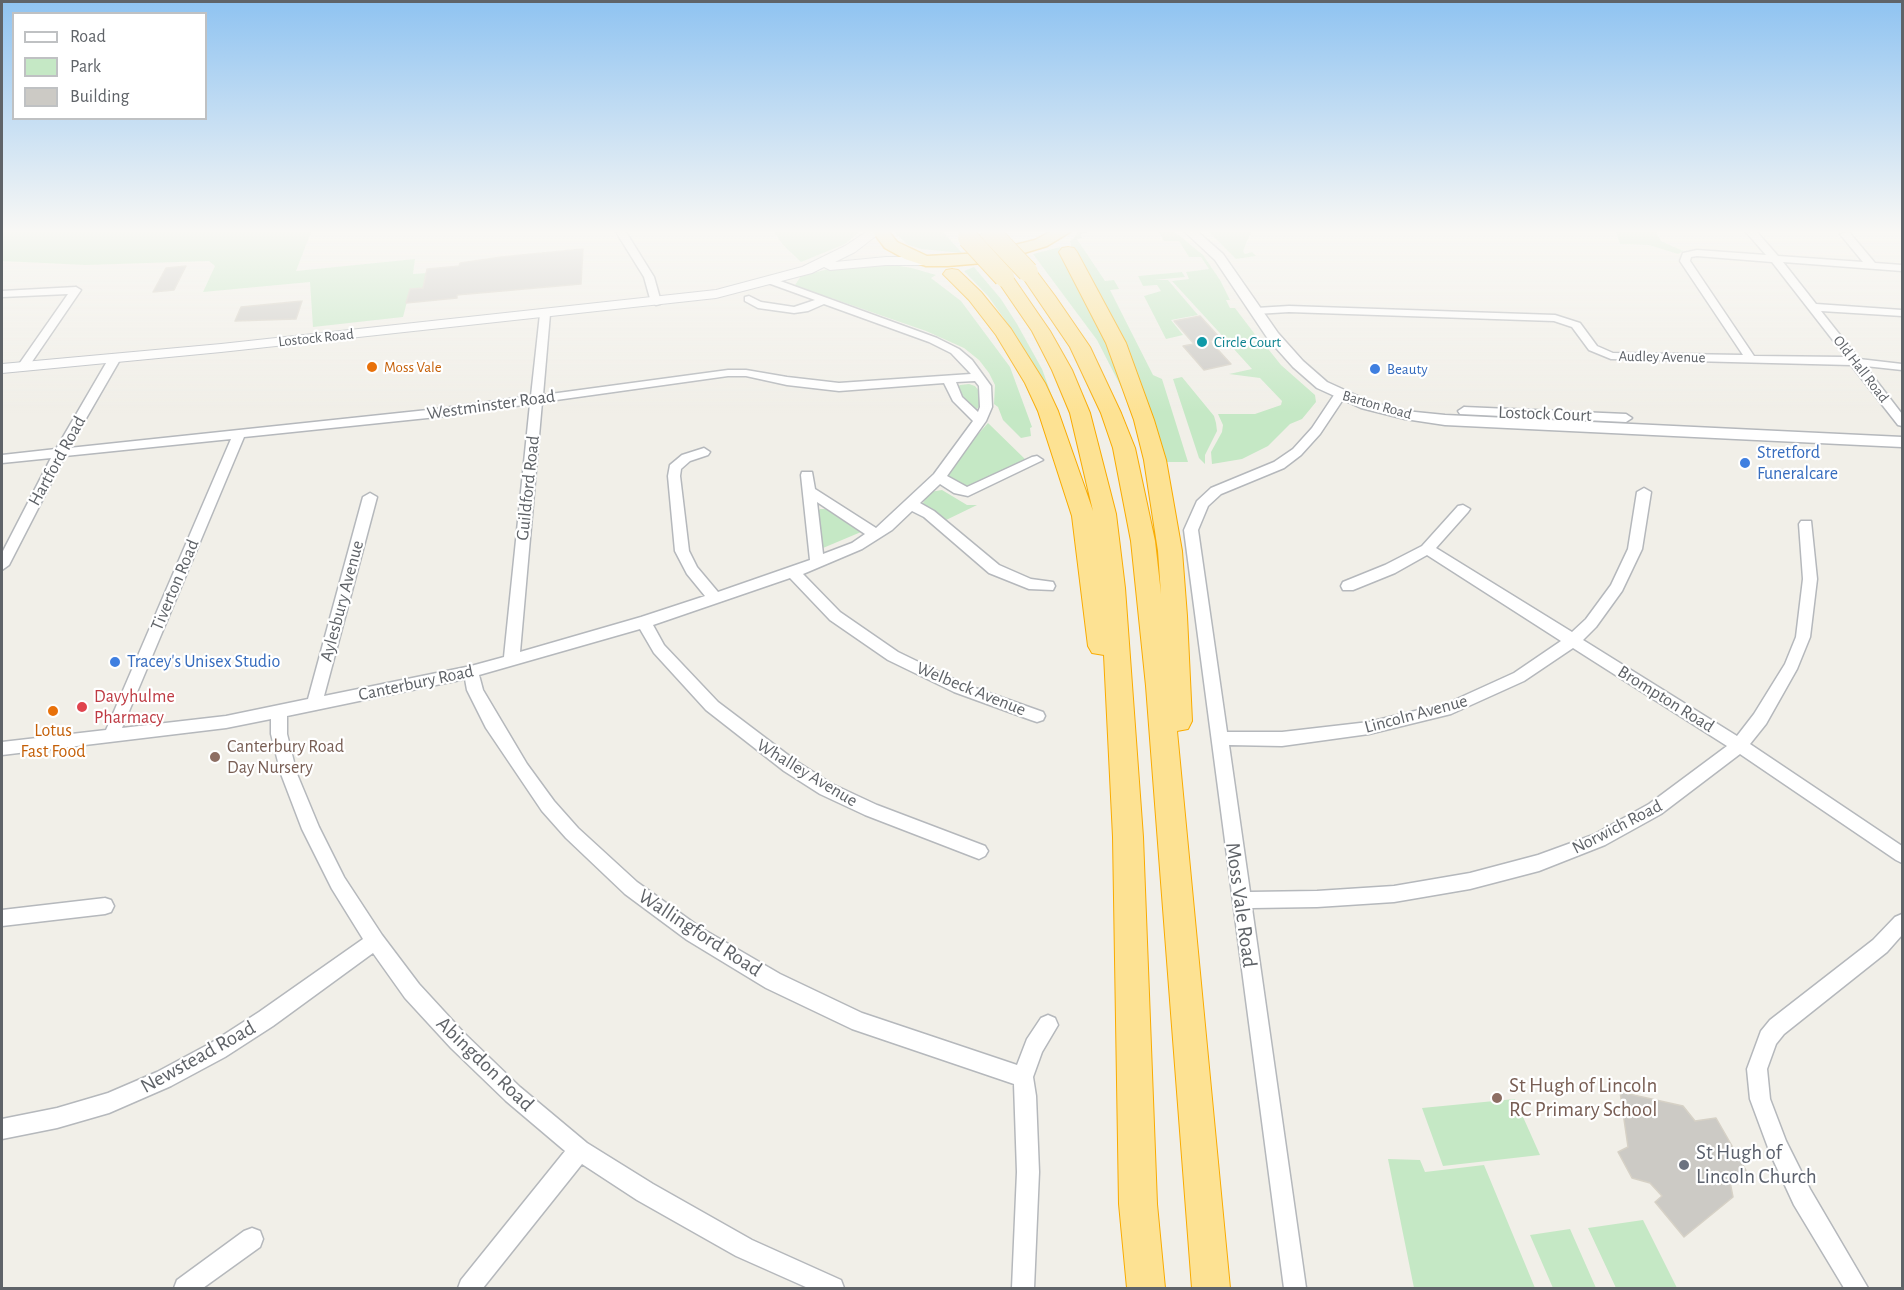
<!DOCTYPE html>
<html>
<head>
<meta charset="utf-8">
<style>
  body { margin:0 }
  #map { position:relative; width:1904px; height:1290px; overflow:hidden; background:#f1efe8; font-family:"Alegreya Sans",sans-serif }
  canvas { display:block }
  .frame { position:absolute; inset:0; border:3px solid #5f6368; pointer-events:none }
  .legend { position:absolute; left:12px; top:12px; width:195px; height:108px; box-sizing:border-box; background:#fff; border:2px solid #bfc1c3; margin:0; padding:8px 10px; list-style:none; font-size:18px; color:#5f6368 }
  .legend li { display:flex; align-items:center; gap:12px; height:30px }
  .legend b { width:30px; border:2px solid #bfc1c3 }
</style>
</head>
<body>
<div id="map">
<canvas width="1904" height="1290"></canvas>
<div class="frame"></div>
<ul class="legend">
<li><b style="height:8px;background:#fff"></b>Road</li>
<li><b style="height:16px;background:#c5e8c5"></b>Park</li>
<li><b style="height:16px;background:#cccac5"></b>Building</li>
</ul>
</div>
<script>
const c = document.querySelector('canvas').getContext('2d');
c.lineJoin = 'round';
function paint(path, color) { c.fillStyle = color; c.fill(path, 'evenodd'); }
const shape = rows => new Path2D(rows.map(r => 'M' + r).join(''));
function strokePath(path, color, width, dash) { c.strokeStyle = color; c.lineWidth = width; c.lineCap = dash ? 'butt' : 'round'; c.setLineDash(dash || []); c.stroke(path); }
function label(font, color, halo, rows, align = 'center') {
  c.font = font + ' "Alegreya Sans",sans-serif'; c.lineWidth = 4.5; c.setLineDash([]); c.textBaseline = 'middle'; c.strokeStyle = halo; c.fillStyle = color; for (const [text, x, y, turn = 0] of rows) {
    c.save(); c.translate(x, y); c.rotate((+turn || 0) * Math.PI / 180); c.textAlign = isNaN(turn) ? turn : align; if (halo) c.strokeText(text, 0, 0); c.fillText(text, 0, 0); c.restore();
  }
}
paint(shape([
  [2,232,311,232,296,271,415,259,413,274,426,273,423,288,410,290,403,317,313,327,310,282,203,292,215,266,209,261,86,265,2,261],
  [774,232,859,232,845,244,801,262,783,245],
  [894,232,943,232,962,253,921,249,908,245],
  [1078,232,1087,232,1080,234,1082,238,1077,239,1105,281,1114,280,1119,289,1110,290,1153,375,1162,379,1188,462,1163,462,1072,251,1070,241,1073,239],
  [1159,232,1175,232,1203,255,1220,280,1230,300,1226,300,1230,308,1235,308,1257,337,1229,343,1172,281,1189,279,1186,272,1209,269,1201,257,1189,257,1179,241,1164,241],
  [1209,232,1251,232,1243,251,1245,254,1252,252,1256,256,1236,259],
  [1616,232,1656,232,1661,241,1683,251,1678,254,1649,245,1620,244],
  [1060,247,1093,309,1133,410,1097,340,1033,254],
  [888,264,912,268,936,275,931,278,961,301,1010,367,1032,427,1030,428,1031,436,1021,438,1003,420,998,407,994,404,995,385,989,373,979,360,964,348,926,331,831,298,825,302,797,289,795,285,801,276,836,267],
  [974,267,1001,299,1017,324,1042,369,1056,407,1017,337,988,296,964,271],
  [1182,272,1185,277,1154,280,1168,280,1198,315,1171,320,1183,335,1166,339,1144,296,1161,291,1157,285,1143,286,1138,276],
  [1261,340,1281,365,1315,395,1316,402,1302,419,1290,424,1268,446,1242,459,1212,464,1211,452,1222,432,1223,425,1218,414,1255,414,1281,405,1282,401,1260,378,1229,374,1252,369,1232,347],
  [1182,377,1214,416,1216,423,1217,431,1205,455,1205,464,1199,458,1173,379],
  [969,384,975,386,979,391,980,405,977,409,972,409,961,398,957,387,960,385],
  [988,423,1028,462,972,491,940,477],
  [942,490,967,505,977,505,942,522,921,506,930,492],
  [820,509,828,509,856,527,861,532,823,548,816,514],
  [1515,1099,1540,1155,1443,1166,1422,1108],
  [1388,1159,1420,1160,1425,1172,1484,1165,1535,1288,1414,1288],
  [1643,1220,1677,1288,1616,1288,1588,1228],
  [1570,1229,1596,1288,1553,1288,1530,1235]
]), '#c5e8c5');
const building = shape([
  [583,249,581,284,457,295,457,298,406,303,410,289,423,288,427,269,459,266,460,263,501,257,583,249],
  [186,266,174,290,153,292,166,268,186,266],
  [302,301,296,319,235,321,241,307,302,301],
  [1200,316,1221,339,1210,341,1231,364,1204,370,1183,346,1194,344,1174,321,1200,316],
  [1620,1092,1683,1106,1695,1121,1716,1118,1751,1179,1730,1182,1733,1197,1684,1237,1655,1202,1662,1196,1650,1183,1632,1178,1618,1152,1628,1147,1620,1092]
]);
paint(building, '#cccac5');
strokePath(building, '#d6d1c6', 1.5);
const minor = shape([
  [616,232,626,232,654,277,661,302,660,304,656,305,651,302,644,277,616,232],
  [1746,232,1757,232,1778,256,1863,262,1840,234,1849,232,1875,263,1902,265,1902,271,1783,262,1816,304,1902,310,1902,316,1821,311,1859,359,1902,364,1902,370,1865,366,1902,414,1902,426,1898,425,1851,365,1611,359,1589,350,1572,327,1554,321,1289,312,1256,314,1251,311,1256,308,1289,306,1555,315,1580,323,1597,346,1613,353,1743,355,1680,261,1683,253,1697,250,1766,255,1746,232],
  [1697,256,1772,262,1846,357,1754,356,1690,261,1691,257,1697,256],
  [772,278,937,338,959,349,972,360,991,386,992,407,986,421,947,476,967,487,1032,457,1037,456,1043,460,968,496,954,493,940,484,920,503,934,511,999,565,1031,579,1053,582,1055,586,1053,590,1029,589,989,573,924,517,912,511,892,530,862,549,803,574,840,612,898,652,964,684,1043,712,1045,716,1043,720,1037,722,1031,720,954,692,888,660,830,620,790,578,653,625,664,645,718,702,796,761,832,784,877,805,985,846,988,851,985,856,979,859,865,815,820,794,784,771,706,710,654,653,640,629,479,675,483,690,527,764,554,801,578,828,637,882,701,928,780,974,862,1013,1017,1065,1027,1039,1041,1018,1048,1015,1055,1018,1058,1025,1042,1052,1033,1077,1036,1096,1039,1172,1034,1288,1012,1288,1017,1172,1014,1084,852,1029,766,988,687,940,625,894,566,838,542,811,486,728,467,690,465,679,287,716,287,734,297,774,319,827,344,877,382,935,419,984,465,1034,520,1087,587,1143,653,1184,752,1240,841,1280,844,1288,808,1288,736,1256,637,1200,582,1164,483,1288,458,1288,461,1280,565,1151,506,1101,451,1048,405,998,373,953,273,1026,225,1057,171,1086,109,1113,57,1128,2,1139,2,1119,57,1108,108,1093,157,1072,211,1043,259,1012,363,939,332,889,302,829,281,774,271,734,271,719,226,728,2,755,2,742,106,730,231,439,65,456,9,565,2,570,2,553,51,458,2,463,2,455,56,449,109,358,115,355,121,358,69,448,437,409,531,396,540,314,545,311,550,314,543,395,728,370,746,370,787,377,839,383,971,374,951,353,929,342,824,304,808,311,794,313,758,308,745,301,745,297,749,296,761,302,794,307,815,300,768,283,767,281,772,278],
  [728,376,746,376,787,385,839,391,944,383,953,401,973,421,934,474,876,528,815,489,812,472,802,472,801,475,810,560,718,592,697,567,689,551,680,476,681,469,690,461,708,455,710,452,704,448,682,455,670,465,668,476,675,551,687,574,705,596,641,617,520,652,542,402,728,376],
  [975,381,979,386,980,407,978,412,962,397,956,382,975,381],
  [530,404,504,657,471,666,324,696,377,497,370,493,363,497,308,699,226,716,122,728,244,437,437,417,530,404],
  [817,502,865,534,852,543,823,554,817,502],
  [76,287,81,290,27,369,19,369,17,367,68,294,2,297,2,291,76,287],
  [1340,391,1346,395,1320,434,1301,455,1284,468,1221,494,1208,506,1198,530,1227,732,1282,732,1369,722,1448,703,1514,673,1561,641,1427,555,1395,573,1353,590,1343,590,1341,586,1343,582,1385,565,1422,546,1458,506,1463,505,1470,509,1468,512,1436,548,1572,632,1586,619,1611,585,1628,549,1637,492,1644,488,1651,492,1642,549,1622,591,1596,627,1583,640,1737,736,1754,714,1785,664,1796,637,1803,579,1799,524,1801,521,1811,521,1817,579,1810,637,1797,669,1766,724,1750,744,1902,846,1902,863,1896,860,1740,754,1661,814,1605,845,1539,871,1470,889,1394,902,1317,907,1252,908,1306,1288,1284,1288,1184,530,1197,501,1211,488,1274,462,1293,449,1312,428,1336,392,1340,391],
  [1573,648,1727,746,1649,804,1593,835,1538,855,1470,873,1394,886,1317,891,1250,892,1229,745,1282,746,1369,734,1451,714,1524,681,1573,648],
  [1464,407,1626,414,1632,418,1626,422,1460,414,1458,411,1464,407],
  [105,898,111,900,114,906,111,912,105,914,2,926,2,910,105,898],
  [1902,914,1902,935,1887,952,1784,1034,1776,1044,1767,1069,1770,1099,1786,1141,1810,1189,1868,1288,1844,1288,1794,1205,1770,1153,1750,1099,1747,1069,1761,1031,1770,1020,1873,940,1895,917,1902,914],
  [252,1228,260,1231,263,1239,260,1247,203,1288,174,1288,177,1280,244,1231,252,1228]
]);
const tertiary = shape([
  [1185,232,1198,232,1223,254,1278,333,1303,361,1327,382,1371,402,1405,411,1445,415,1902,437,1902,447,1445,425,1405,419,1361,408,1317,388,1293,367,1268,339,1215,260,1185,232]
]);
const secondary = shape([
  [866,232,881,232,855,252,835,262,886,257,926,257,933,261,926,265,886,265,830,270,824,267,812,273,716,298,221,352,2,373,2,364,221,344,716,290,802,267,845,246,866,232]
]);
const trunk = shape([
  [873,232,889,232,897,242,927,256,983,253,1035,240,1050,232,1070,232,1047,246,1024,253,983,263,948,266,926,266,905,259,885,248,873,232]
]);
const motorway = shape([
  [1068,247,1074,248,1077,252,1126,343,1154,420,1166,460,1182,551,1187,616,1192,721,1188,729,1177,731,1230,1288,1192,1288,1146,686,1131,541,1113,448,1101,413,1070,347,1019,272,1022,268,1034,268,1055,296,1090,347,1121,413,1135,448,1155,541,1161,594,1158,551,1144,460,1134,420,1106,343,1059,252,1062,248,1068,247],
  [952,269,958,270,981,292,1011,329,1045,383,1058,411,1093,511,1070,413,1052,370,1032,331,995,277,998,273,1010,273,1050,331,1072,370,1090,413,1116,514,1125,588,1143,837,1157,1204,1165,1288,1127,1288,1119,1204,1113,837,1104,655,1092,653,1088,646,1072,516,1038,411,1025,383,996,335,969,300,943,274,946,270,952,269]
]);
strokePath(minor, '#b5b8bc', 3);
strokePath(tertiary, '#b5b8bc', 3);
strokePath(secondary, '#b6babf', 2);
strokePath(trunk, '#f9ab00', 3);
strokePath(motorway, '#f9ab00', 2);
paint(minor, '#fff');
paint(tertiary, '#fff');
paint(secondary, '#fff');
paint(trunk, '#feeaa1');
paint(motorway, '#fde293');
const motorwayBridge = shape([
  [991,233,1028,272],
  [968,238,1004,277]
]);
strokePath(motorwayBridge, '#f9ab00', 22, []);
strokePath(motorwayBridge, '#fde293', 20);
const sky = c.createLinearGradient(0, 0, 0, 413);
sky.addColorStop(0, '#8fc3f1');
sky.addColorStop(0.56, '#f9f8f5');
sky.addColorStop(1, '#f9f8f500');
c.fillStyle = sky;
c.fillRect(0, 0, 1904, 413);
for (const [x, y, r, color] of [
  [1202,342,6,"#0f9aa8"],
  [372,367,6,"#e8710a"],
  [1375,369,6,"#3f7fe0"],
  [1745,463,6,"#3f7fe0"],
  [115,662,6,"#3f7fe0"],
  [82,707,6,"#e0444e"],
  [53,711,6,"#e8710a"],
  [215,757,6,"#8d6e63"],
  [1497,1098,6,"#8d6e63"],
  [1684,1165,6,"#6b7280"]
]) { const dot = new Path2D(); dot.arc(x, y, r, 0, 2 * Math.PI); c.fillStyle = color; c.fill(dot); strokePath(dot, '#fff', 2); }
label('15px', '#5f6368', '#fff', [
  ["Lostock Road",316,338,-6],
  ["Audley Avenue",1662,357,1],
  ["Old Hall Road",1861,369,52],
  ["Barton Road",1377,405,16]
]);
label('15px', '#0d838f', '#fff', [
  ["Circle Court",1214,342]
], 'left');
label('15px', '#c56008', '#fff', [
  ["Moss Vale",384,367]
], 'left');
label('15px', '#366cbe', '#fff', [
  ["Beauty",1387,369]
], 'left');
label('18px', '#5f6368', '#fff', [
  ["Westminster Road",491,405,-8],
  ["Lostock Court",1545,414,2],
  ["Hartford Road",57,461,-61],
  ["Guildford Road",528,488,-84],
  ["Tiverton Road",175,585,-67],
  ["Aylesbury Avenue",342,601,-75],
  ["Canterbury Road",416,683,-12],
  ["Welbeck Avenue",971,689,22],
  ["Brompton Road",1666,699,32],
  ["Lincoln Avenue",1416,714,-15],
  ["Whalley Avenue",807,773,31],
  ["Norwich Road",1617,827,-27]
]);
label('18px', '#366cbe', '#fff', [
  ["Stretford",1757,453],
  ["Funeralcare",1757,474],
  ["Tracey's Unisex Studio",127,662]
], 'left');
label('18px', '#be3a42', '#fff', [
  ["Davyhulme",94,697],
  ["Pharmacy",94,718]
], 'left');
label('18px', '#c56008', '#fff', [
  ["Lotus",53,731],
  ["Fast Food",53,752]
]);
label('18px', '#785e54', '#fff', [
  ["Canterbury Road",227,747],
  ["Day Nursery",227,768]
], 'left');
label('21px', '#5f6368', '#fff', [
  ["Moss Vale Road",1241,905,82],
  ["Wallingford Road",700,933,33],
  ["Newstead Road",198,1057,-29],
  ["Abingdon Road",485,1064,44]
]);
label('21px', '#785e54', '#fff', [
  ["St Hugh of Lincoln",1509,1086],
  ["RC Primary School",1509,1110]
], 'left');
label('21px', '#5b616d', '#fff', [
  ["St Hugh of",1696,1153],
  ["Lincoln Church",1696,1177]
], 'left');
</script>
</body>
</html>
